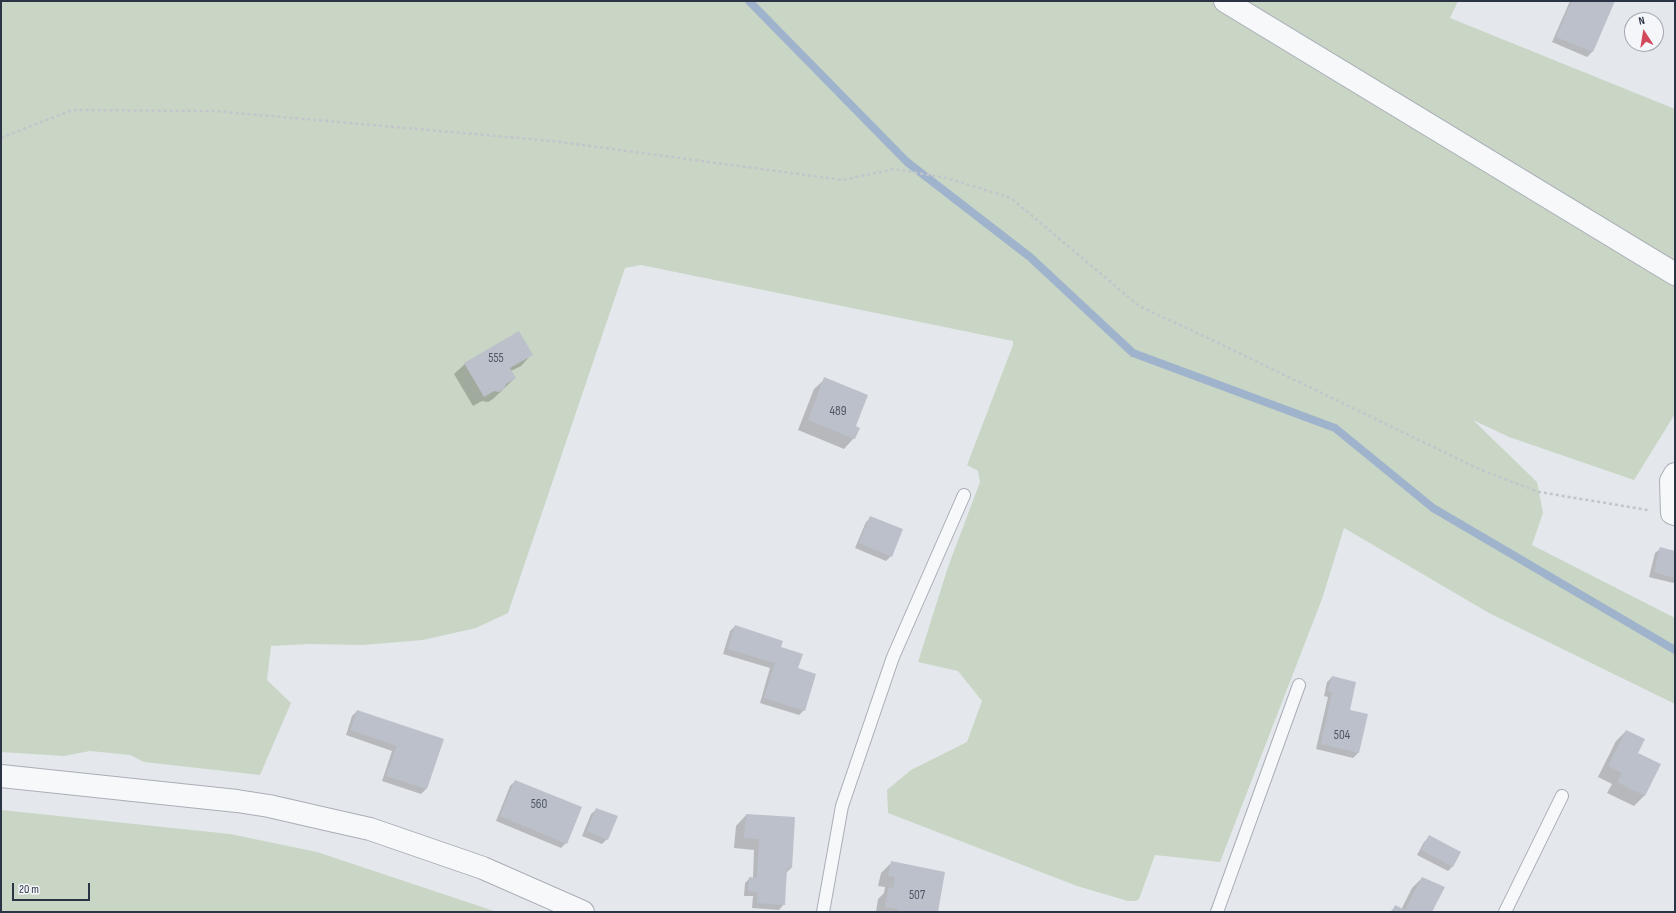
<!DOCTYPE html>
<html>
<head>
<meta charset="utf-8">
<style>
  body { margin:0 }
  #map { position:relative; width:1676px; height:913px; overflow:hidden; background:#e4e7ec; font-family:"Sofia Sans Condensed",sans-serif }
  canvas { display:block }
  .frame { position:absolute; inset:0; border:2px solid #2b3445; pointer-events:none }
  .north { position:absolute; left:1624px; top:12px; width:40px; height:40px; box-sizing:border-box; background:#f4f6f9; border:1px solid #a4a8b1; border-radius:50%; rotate:348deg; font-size:11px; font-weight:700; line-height:16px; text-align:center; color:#2b3445 }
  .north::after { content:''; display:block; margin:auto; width:14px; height:18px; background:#d1495b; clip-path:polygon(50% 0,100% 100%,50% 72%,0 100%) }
  .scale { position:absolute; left:12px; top:883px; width:78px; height:18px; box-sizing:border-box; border:2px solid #2b3445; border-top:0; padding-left:5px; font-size:12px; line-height:14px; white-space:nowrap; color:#2b3445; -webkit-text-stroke:3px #f4f6f9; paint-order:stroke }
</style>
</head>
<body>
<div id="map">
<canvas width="1676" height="913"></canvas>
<div class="frame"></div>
<div class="north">N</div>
<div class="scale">20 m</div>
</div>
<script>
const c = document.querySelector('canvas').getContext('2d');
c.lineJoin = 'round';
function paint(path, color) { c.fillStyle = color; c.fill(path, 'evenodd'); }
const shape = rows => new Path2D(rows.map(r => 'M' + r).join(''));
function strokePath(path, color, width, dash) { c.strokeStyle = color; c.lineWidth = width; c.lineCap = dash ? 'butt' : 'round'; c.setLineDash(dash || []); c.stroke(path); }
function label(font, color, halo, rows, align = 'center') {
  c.font = font + ' "Sofia Sans Condensed",sans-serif'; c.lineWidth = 3; c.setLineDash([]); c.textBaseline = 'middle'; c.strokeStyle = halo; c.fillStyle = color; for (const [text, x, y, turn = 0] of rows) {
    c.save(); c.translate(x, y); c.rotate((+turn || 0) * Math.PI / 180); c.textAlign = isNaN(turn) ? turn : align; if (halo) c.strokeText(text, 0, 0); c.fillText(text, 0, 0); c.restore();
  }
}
paint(shape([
  [1,1,1458,1,1450,18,1675,109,1675,414,1634,480,1509,437,1473,420,1537,482,1543,513,1532,545,1675,618,1675,704,1489,613,1344,528,1322,599,1220,862,1155,855,1139,899,1136,901,1128,901,1077,886,888,813,887,790,911,770,967,742,982,701,958,671,918,662,948,567,980,482,978,471,967,465,1013,345,1013,341,641,265,625,268,508,613,476,628,423,640,363,645,310,644,271,646,267,680,291,703,260,775,144,762,130,755,90,751,64,756,1,752],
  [1,810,230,834,317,852,497,912,1,912]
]), '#c9d6c5');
paint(shape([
  [1570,1,1614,1,1592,52,1587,57,1552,42],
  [531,355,521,366,511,371,515,378,493,399,488,402,482,401,473,406,454,374,465,364],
  [825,379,855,427,854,438,844,449,798,430,814,389],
  [871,517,891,556,886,561,855,548,866,522],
  [1661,548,1675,552,1675,582,1673,583,1649,577,1655,553],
  [735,626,780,648,797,668,804,710,799,715,760,703,770,668,723,654,730,631],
  [1332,677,1349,711,1358,753,1353,758,1316,749,1328,697,1324,696,1327,682],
  [357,711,442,739,426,789,421,794,382,781,392,751,346,735,352,716],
  [1626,731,1637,753,1660,765,1644,796,1634,806,1607,793,1612,784,1598,777,1616,741],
  [515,781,566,843,561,848,496,821,510,786],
  [597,809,607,839,602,844,582,836,591,814],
  [746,815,791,868,786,873,784,904,779,910,752,908,753,896,744,896,745,883,750,878,753,878,754,850,734,848,736,826],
  [1429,837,1453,866,1448,871,1417,855,1424,842],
  [891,863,937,912,876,912,878,899,884,893,885,887,878,886,881,873],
  [1422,878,1431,912,1390,912,1395,907,1401,910,1412,888]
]), '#0003');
strokePath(shape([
  [749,1,907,162,1030,257,1133,353,1335,428,1433,508,1675,650]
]), '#9fb4cc', 8);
paint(shape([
  [1572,1,1615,1,1593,52,1556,37],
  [519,331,533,355,510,368,516,378,506,384,504,389,499,392,494,391,484,397,464,363],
  [824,377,868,395,856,426,860,428,855,439,808,420],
  [870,516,903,529,892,557,859,543],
  [1660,547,1675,551,1675,578,1654,572],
  [735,625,783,641,781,647,803,654,798,668,816,674,805,711,764,698,775,663,728,649],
  [1332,676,1356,682,1350,710,1368,714,1359,753,1321,744,1332,692,1328,691],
  [357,710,444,739,427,789,386,776,397,746,351,730],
  [1626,730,1645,739,1638,753,1661,764,1645,796,1617,782,1622,773,1608,766],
  [515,780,582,807,567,844,500,816],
  [596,808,618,816,608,840,587,831],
  [746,814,795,817,792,868,787,868,785,905,757,903,758,892,748,891,749,877,757,878,759,839,744,838],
  [1429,835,1461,852,1453,867,1421,850],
  [891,861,945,872,938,912,897,912,898,909,885,907,889,887,893,888,895,877,888,876],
  [1422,877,1445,887,1432,912,1392,912,1395,905,1405,910]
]), '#bbc0ca');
const lane = shape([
  [823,912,842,806,893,657,964,495],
  [1217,912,1299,685],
  [1505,912,1562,796]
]);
const street = shape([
  [1225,1,1675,274],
  [1675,474,1671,481,1672,513,1675,514],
  [1,776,237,801,269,806,330,820,370,829,483,868,583,912]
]);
strokePath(lane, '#a9aeb7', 14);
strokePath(street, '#a9aeb7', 24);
strokePath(shape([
  [1,138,72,110,214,111,553,141,843,180,894,169,947,178,1011,198,1139,306,1210,339,1481,470,1539,492,1648,510]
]), '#c2c5cb', 2.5, [3, 3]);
strokePath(lane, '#f7f8fa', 12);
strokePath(street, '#f7f8fa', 22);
label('13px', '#4f5766', null, [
  ["555",496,359],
  ["489",838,412],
  ["504",1342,736],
  ["560",539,805],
  ["507",917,896]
]);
</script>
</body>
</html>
